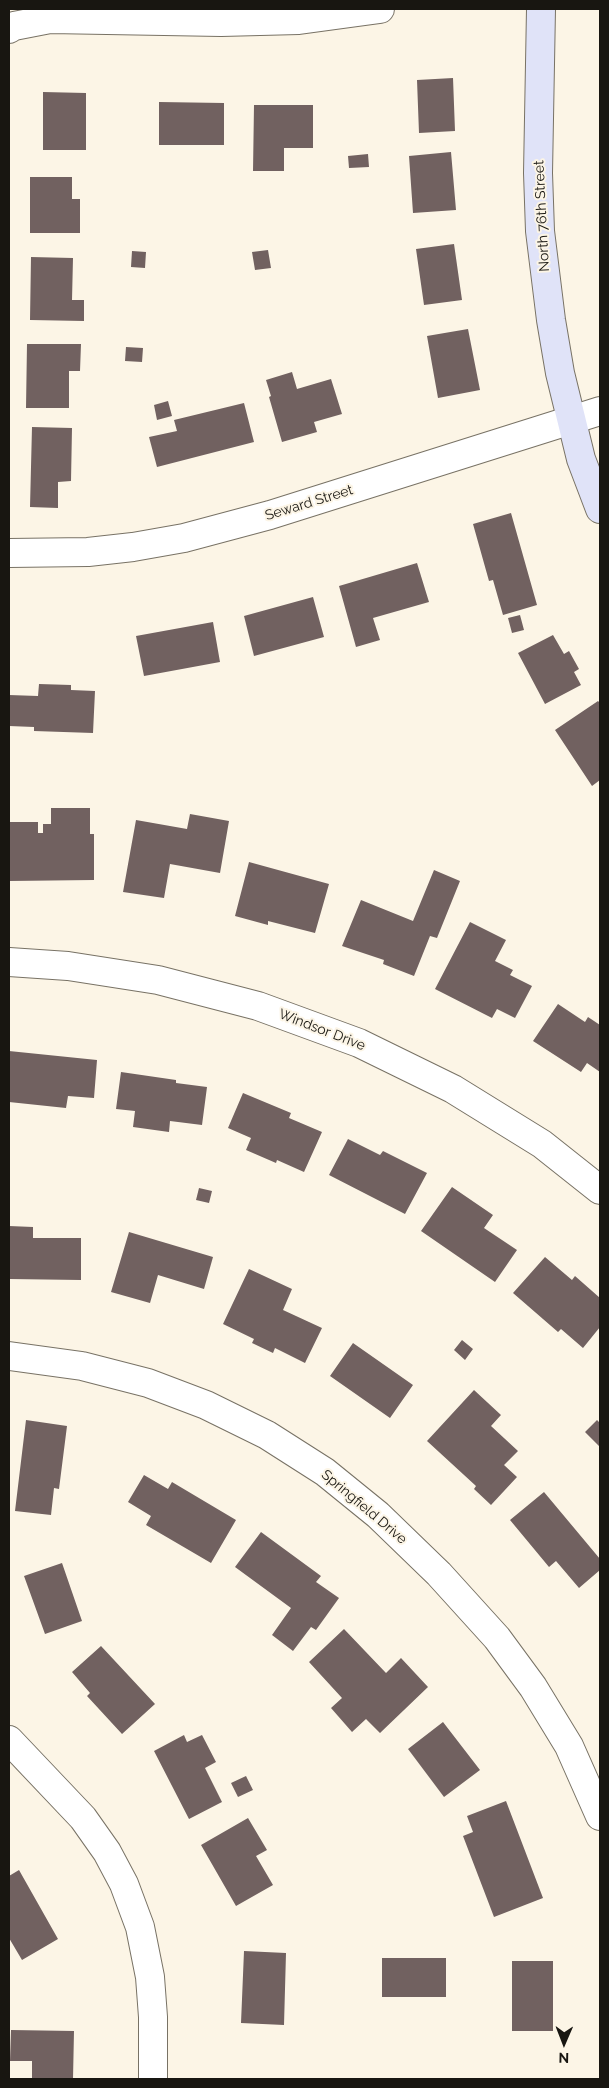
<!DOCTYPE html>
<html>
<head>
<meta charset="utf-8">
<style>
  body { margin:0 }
  #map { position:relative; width:609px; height:2088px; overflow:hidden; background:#fcf5e6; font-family:Raleway,sans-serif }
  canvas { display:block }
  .frame { position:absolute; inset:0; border:10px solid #181611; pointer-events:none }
  .north { position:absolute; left:539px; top:2018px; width:50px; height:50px; -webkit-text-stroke:4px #fcf5e6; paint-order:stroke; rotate:181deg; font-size:14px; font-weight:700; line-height:20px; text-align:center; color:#181611 }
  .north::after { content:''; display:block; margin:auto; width:18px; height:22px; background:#181611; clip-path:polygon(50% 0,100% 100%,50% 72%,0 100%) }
</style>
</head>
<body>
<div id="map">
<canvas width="609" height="2088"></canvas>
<div class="frame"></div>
<div class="north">N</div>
</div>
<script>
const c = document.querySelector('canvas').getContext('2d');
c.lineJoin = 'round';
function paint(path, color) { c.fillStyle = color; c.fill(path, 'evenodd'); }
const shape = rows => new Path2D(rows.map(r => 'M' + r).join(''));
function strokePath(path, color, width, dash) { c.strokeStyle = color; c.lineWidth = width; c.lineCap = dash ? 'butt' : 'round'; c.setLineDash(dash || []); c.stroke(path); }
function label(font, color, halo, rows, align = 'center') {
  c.font = font + ' Raleway,sans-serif'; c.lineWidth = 4; c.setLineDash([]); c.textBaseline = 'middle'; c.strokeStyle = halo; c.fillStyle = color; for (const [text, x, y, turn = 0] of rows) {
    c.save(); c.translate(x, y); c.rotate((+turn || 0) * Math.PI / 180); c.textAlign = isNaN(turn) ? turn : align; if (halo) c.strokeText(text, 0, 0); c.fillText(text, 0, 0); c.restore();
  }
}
paint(shape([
  [453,78,455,131,419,133,417,80],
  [43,92,86,93,86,150,43,150],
  [159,102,224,103,224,145,159,145],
  [254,105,313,105,313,148,284,148,284,171,253,171],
  [451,152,456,210,413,213,409,156],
  [368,154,369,167,349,168,348,156],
  [30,177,72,177,72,199,80,199,80,233,30,233],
  [454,244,462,300,424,305,416,249],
  [268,250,271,268,255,270,252,252],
  [132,251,146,252,145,268,131,267],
  [31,257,73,258,72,300,84,300,84,321,30,320],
  [468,329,480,390,438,398,427,336],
  [27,344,81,344,80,371,69,371,69,408,26,408],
  [126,347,143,348,142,362,125,361],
  [292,372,297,389,331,379,342,414,314,422,317,432,282,442,269,397,271,396,266,380],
  [168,401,172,416,157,420,154,405],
  [244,403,254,442,157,467,149,437,177,431,174,420],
  [32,427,72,428,71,481,58,482,58,508,30,507],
  [511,513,537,605,503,615,493,580,489,581,473,524],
  [417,563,429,602,373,618,380,640,356,647,339,586],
  [313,597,324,637,254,656,244,616],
  [520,615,524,630,512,633,508,618],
  [213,622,220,662,144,676,136,636],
  [553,635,564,654,569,651,579,669,574,672,581,685,545,704,518,653],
  [39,684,71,685,71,690,95,691,93,733,34,731,34,727,9,726,9,695,38,696],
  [598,701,600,703,600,780,592,786,555,730],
  [51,808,90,808,90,834,94,834,94,880,9,881,9,822,38,822,38,833,43,833,43,824,51,824],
  [190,814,229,821,220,873,170,864,164,898,123,892,136,820,187,829],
  [249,862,329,884,315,933,268,921,268,925,235,916],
  [434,870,460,881,437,938,430,936,414,976,383,964,384,960,342,946,361,900,413,921],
  [470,922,506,940,495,961,513,970,510,975,532,986,515,1018,497,1009,492,1018,435,989],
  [558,1004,585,1022,588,1017,600,1025,600,1072,587,1063,581,1072,533,1041],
  [9,1051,97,1060,94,1098,68,1096,66,1108,9,1102],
  [121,1072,176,1080,176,1083,207,1087,202,1125,170,1121,169,1132,133,1127,135,1111,116,1109],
  [243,1093,291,1113,289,1118,322,1132,304,1172,277,1160,276,1163,246,1150,251,1138,228,1128],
  [348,1139,380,1155,383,1151,427,1173,405,1214,329,1175],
  [452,1187,493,1215,484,1228,517,1250,495,1282,421,1231],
  [199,1188,212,1191,209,1203,196,1200],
  [9,1226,33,1227,33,1238,81,1238,81,1280,9,1279],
  [129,1232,213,1257,204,1289,158,1275,150,1303,111,1292],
  [545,1257,572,1280,575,1276,600,1298,600,1327,583,1348,561,1329,558,1332,513,1293],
  [249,1269,292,1289,283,1310,322,1328,305,1363,275,1348,273,1353,252,1343,254,1339,223,1324],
  [462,1340,473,1349,465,1360,454,1350],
  [353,1343,413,1385,390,1418,330,1376],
  [474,1390,501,1415,491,1426,518,1451,504,1465,517,1477,491,1505,474,1489,476,1486,427,1441],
  [26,1420,67,1426,59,1489,54,1488,51,1515,15,1511],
  [597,1420,600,1423,599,1446,585,1432],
  [144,1475,168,1489,172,1482,236,1520,211,1563,146,1525,151,1516,128,1502],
  [544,1492,600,1559,600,1570,579,1588,556,1561,549,1567,510,1520],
  [261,1532,321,1576,316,1582,339,1598,316,1630,311,1627,293,1651,272,1635,291,1608,235,1567],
  [62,1563,82,1621,45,1634,24,1576],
  [344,1629,386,1673,401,1658,428,1687,380,1733,366,1719,352,1732,331,1708,342,1698,309,1662],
  [101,1646,155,1704,122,1734,87,1696,90,1693,72,1672],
  [443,1722,480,1770,444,1797,408,1749],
  [184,1735,187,1742,202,1735,216,1762,205,1768,222,1802,189,1819,154,1751],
  [246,1776,253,1790,238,1797,231,1783],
  [506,1801,543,1898,494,1917,463,1836,473,1832,467,1816],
  [248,1818,267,1850,256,1856,273,1885,236,1906,201,1845],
  [19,1870,58,1939,22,1960,9,1938,9,1876],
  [244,1951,286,1953,284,2025,241,2023],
  [382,1958,446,1958,446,1997,382,1997],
  [512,1961,553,1961,553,2031,512,2031],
  [11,2030,74,2031,73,2079,32,2079,32,2061,10,2061]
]), '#716160');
const street = shape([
  [9,29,14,26,50,19,221,22,299,20,380,9],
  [9,553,88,552,133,547,184,538,270,515,600,411],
  [9,962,68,966,158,980,258,1006,359,1043,453,1089,542,1144,600,1190],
  [9,1356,82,1366,148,1383,206,1405,267,1435,325,1472,378,1515,439,1574,497,1638,533,1687,569,1746,600,1816],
  [9,1740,83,1818,107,1852,124,1884,140,1927,150,1977,153,2017,153,2079]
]);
const secondary = shape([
  [541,9,538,173,540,231,551,320,560,373,581,459,600,509]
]);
strokePath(street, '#787265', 30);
strokePath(secondary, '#787265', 30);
strokePath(street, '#fff', 28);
strokePath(secondary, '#e0e3f8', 28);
label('14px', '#181611', '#fcf5e6', [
  ["North 76th Street",542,216,-93],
  ["Seward Street",309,503,-17],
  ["Windsor Drive",322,1030,21],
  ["Springfield Drive",364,1507,40]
]);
</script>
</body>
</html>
